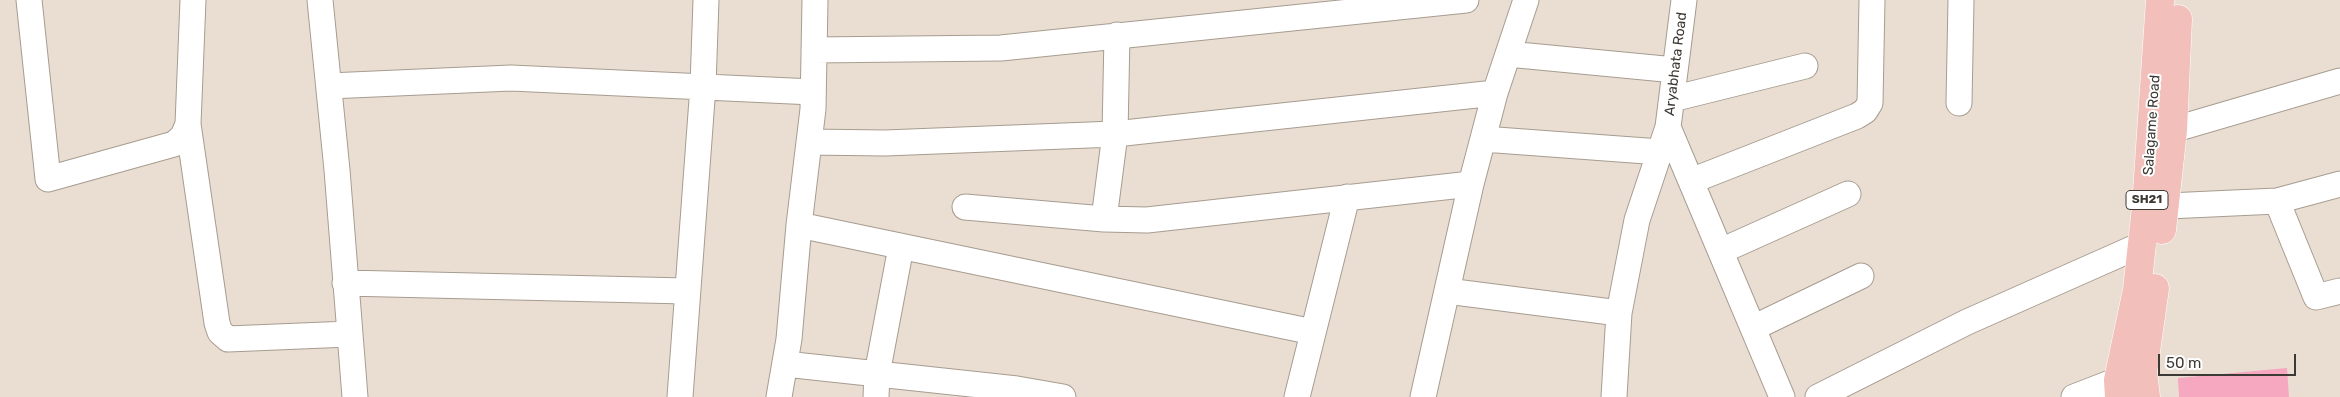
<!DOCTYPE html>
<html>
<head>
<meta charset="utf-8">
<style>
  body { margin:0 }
  #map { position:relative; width:2340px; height:397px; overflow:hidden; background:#eaded2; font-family:Rubik,sans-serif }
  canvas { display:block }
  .scale { position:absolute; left:2158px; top:354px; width:138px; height:22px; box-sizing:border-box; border:2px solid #3d3934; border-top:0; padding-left:6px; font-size:15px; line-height:18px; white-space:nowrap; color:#3d3934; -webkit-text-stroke:4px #fff; paint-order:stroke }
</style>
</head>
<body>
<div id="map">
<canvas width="2340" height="397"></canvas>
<div class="scale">50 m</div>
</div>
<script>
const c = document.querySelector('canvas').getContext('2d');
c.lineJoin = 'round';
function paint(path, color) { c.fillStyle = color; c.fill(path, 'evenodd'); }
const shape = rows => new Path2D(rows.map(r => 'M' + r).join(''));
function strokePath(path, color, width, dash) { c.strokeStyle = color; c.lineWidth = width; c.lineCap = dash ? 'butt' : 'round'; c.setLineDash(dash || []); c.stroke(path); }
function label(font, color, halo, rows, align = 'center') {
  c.font = font + ' Rubik,sans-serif'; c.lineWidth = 4; c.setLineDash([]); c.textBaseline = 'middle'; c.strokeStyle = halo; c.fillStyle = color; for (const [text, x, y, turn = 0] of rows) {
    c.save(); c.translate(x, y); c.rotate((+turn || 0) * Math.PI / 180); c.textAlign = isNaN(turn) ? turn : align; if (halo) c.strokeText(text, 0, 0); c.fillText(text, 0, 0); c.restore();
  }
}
paint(shape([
  [2287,368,2289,397,2179,397,2178,378]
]), '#f6a8c0');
const minor = shape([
  [29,0,48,179,174,144,183,136,188,124,193,0],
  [320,0,337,170,355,397],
  [814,50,1001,48,1466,0],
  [1508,54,1675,70],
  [329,86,511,78,813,92],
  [1672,99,1805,66],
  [1959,103,1961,0],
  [188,124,217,323,220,332,228,339,349,334],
  [1668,127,1782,397],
  [2155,135,2340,81],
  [1483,139,1660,152],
  [809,142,885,143,1115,134,1495,93],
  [1691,181,1857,116,1865,111,1870,103,1872,0],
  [2277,201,2340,184],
  [965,207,1104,219,1147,220,1471,184],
  [2146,207,2277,201,2316,297,2340,291],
  [1104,219,1115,134,1117,35],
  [799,225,1313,332],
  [1721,251,1848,194],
  [345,283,686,291],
  [1447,291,1619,313],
  [1753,328,1861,276],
  [785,364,1017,389,1063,397],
  [680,397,703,86,706,0],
  [779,397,789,339,799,225,813,109,815,0],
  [876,397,877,374,901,247],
  [1297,397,1347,197],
  [1423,397,1471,184,1495,93,1526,0],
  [1614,397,1619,313,1637,220,1668,127,1684,0],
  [1818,397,1967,322,2143,244],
  [2074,397,2118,380]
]);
const major = shape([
  [2162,230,2173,130,2178,19],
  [2119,397,2118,380,2137,290,2146,207,2160,0],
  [2146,397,2143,372,2155,288]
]);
strokePath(minor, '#a79c90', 27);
strokePath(major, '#fff', 29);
strokePath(minor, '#fff', 25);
strokePath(major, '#f2bfba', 28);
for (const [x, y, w] of [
  [2147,200,42]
]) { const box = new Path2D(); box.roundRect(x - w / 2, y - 9.5, w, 19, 4); c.fillStyle = '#fff'; c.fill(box); strokePath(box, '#3d3934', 1); }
label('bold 12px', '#3d3934', null, [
  ["SH21",2147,200]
]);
label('14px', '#3d3934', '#fff', [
  ["Aryabhata Road",1676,64,-83],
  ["Salagame Road",2152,125,-86]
]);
</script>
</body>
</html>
